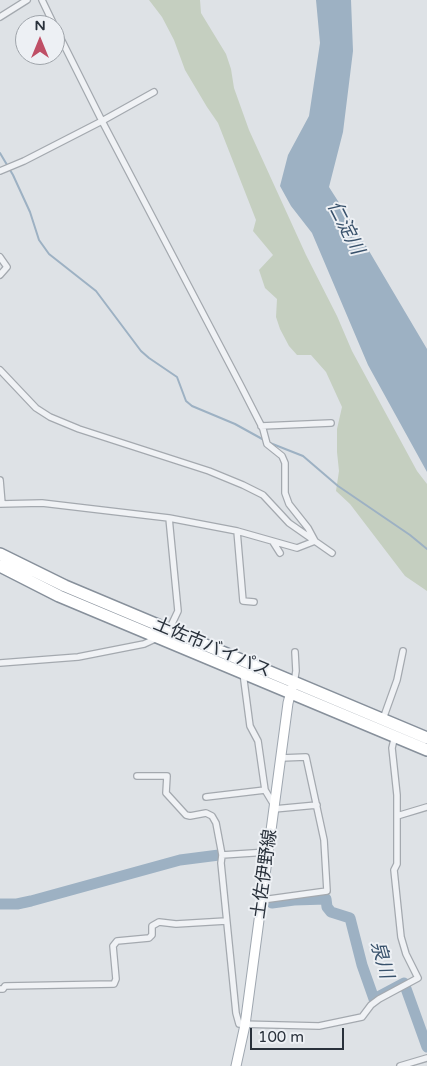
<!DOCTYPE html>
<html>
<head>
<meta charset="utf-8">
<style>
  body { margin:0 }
  #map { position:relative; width:427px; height:1066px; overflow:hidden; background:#dee2e6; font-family:"Varela Round",sans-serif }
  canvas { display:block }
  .north { position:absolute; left:15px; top:15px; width:50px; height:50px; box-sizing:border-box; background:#edf0f4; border:1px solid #9fa4aa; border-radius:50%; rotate:0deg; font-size:14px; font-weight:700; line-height:20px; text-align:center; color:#29313b }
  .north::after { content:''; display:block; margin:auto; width:18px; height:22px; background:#bf4f66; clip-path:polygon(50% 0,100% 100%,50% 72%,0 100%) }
  .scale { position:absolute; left:250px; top:1028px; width:94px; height:22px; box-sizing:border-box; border:2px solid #29313b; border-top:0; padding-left:6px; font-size:15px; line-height:18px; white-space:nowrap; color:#29313b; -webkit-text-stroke:4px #edf0f4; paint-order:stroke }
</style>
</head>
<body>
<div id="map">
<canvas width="427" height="1066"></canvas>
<div class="north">N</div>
<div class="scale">100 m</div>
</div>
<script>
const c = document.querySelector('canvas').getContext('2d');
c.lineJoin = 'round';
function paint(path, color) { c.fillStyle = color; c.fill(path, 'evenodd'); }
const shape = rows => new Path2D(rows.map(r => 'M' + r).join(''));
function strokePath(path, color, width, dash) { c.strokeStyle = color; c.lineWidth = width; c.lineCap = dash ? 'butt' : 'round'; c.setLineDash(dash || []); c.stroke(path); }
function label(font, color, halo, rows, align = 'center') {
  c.font = font + ' "Varela Round","Noto Sans JP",sans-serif'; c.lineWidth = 4; c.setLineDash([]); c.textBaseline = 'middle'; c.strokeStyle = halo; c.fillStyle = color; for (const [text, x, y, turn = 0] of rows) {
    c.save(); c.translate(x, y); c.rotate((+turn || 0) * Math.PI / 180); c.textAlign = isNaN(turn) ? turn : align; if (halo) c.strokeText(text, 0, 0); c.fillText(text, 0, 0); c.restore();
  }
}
paint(shape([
  [149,0,200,0,201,13,226,54,231,69,234,88,249,130,306,255,337,316,352,351,417,471,427,484,427,591,405,576,350,504,336,491,339,471,337,452,337,429,342,407,326,372,311,355,297,355,289,346,280,329,276,317,277,299,265,288,259,270,273,255,253,231,256,220,218,123,207,107,185,70,174,40,162,17]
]), '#c5cfc0');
paint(shape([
  [316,0,351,0,353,51,343,132,329,187,359,234,427,349,427,472,368,365,312,233,291,206,280,186,288,155,309,116,320,43]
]), '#9db1c3');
strokePath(shape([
  [0,153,13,175,30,212,39,240,49,254,96,291,141,351,149,358,177,377,186,401,192,406,235,424,264,440],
  [270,443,303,456,338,486,410,535,427,549]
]), '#9db1c3', 2);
strokePath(shape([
  [272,903,294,900,326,899,327,907,331,912,350,918,362,965,374,999,404,983,427,1047],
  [0,904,17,904,31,901,180,860,219,855]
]), '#9db1c3', 11);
const street = shape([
  [42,0,54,25],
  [0,17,27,0],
  [55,27,102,121,240,384,263,429,267,444,282,456,285,463,285,493,289,504,308,528,315,541],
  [0,171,24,161,102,121,154,92],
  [0,257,7,267,0,275],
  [0,370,36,408,50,417,79,429,209,471,243,485,263,495,289,523,332,553],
  [261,426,331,423],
  [0,480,2,504],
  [0,504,42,503,169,518,237,531,297,548,315,541],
  [237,531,243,601,254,602],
  [273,542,280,553],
  [169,630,178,611,169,518],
  [0,663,78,657,144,644,157,638],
  [243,673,250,726,258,741,265,790,274,805],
  [294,683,296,671,295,652],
  [383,719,397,680,403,651],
  [395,735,392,748,397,795,397,816,427,807],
  [137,776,167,776,166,793,186,815,190,816,206,813,212,816,216,823,222,855,221,863,236,1013,239,1024,319,1026,362,1017,371,1005,379,999,418,978,406,954,401,937,394,870,397,864,397,816],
  [206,797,265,790],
  [274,809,317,805],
  [222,855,268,852],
  [262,900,327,891,324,840,306,757,281,758],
  [0,989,3,989,5,986,114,984,116,979,113,946,117,941,149,938,152,935,152,926,159,922,176,924,226,921],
  [400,1066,427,1058]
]);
const primary = shape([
  [236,1066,245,1025,288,703,292,688]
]);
const highway = shape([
  [0,554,65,586,427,738],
  [0,566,59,596,427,750]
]);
strokePath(street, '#a4a9af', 8);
strokePath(primary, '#9fa7b0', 11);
strokePath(highway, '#87909b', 14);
strokePath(street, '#f0f2f5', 5.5);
strokePath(primary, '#fff', 9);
strokePath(highway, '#fff', 11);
label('18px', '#29313b', '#edf0f4', [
  ["土佐市バイパス",212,648,23],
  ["土佐伊野線",265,874,-82]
]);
label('italic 19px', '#38516b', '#edf0f4', [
  ["仁淀川",345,228,63],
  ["泉川",381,960,74]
]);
</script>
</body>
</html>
